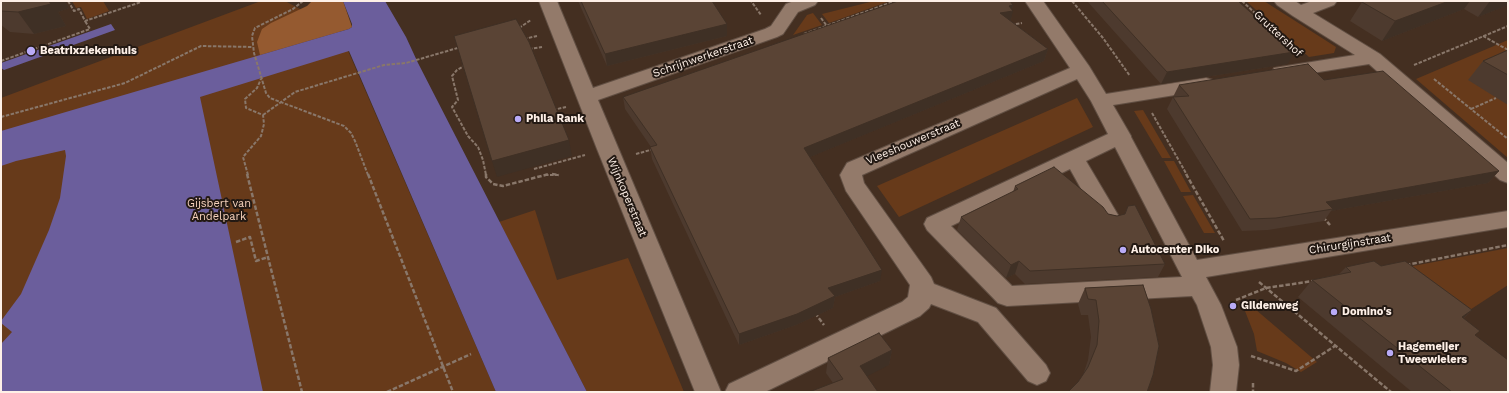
<!DOCTYPE html>
<html>
<head>
<meta charset="utf-8">
<style>
  body { margin:0 }
  #map { position:relative; width:1509px; height:393px; overflow:hidden; background:#442f21; font-family:"Work Sans",sans-serif }
  canvas { display:block }
  .frame { position:absolute; inset:0; border:2px solid #fef0e7; pointer-events:none }
</style>
</head>
<body>
<div id="map">
<canvas width="1509" height="393"></canvas>
<div class="frame"></div>
</div>
<script>
const c = document.querySelector('canvas').getContext('2d');
c.lineJoin = 'round';
function paint(path, color) { c.fillStyle = color; c.fill(path, 'evenodd'); }
const shape = rows => new Path2D(rows.map(r => 'M' + r).join(''));
function strokePath(path, color, width, dash) { c.strokeStyle = color; c.lineWidth = width; c.lineCap = dash ? 'butt' : 'round'; c.setLineDash(dash || []); c.stroke(path); }
function label(font, color, halo, rows, align = 'center') {
  c.font = font + ' "Work Sans",sans-serif'; c.lineWidth = 4; c.setLineDash([]); c.textBaseline = 'middle'; c.strokeStyle = halo; c.fillStyle = color; for (const [text, x, y, turn = 0] of rows) {
    c.save(); c.translate(x, y); c.rotate((+turn || 0) * Math.PI / 180); c.textAlign = isNaN(turn) ? turn : align; if (halo) c.strokeText(text, 0, 0); c.fillText(text, 0, 0); c.restore();
  }
}
paint(shape([
  [72,1,103,1,109,11,87,19,81,7,76,8],
  [261,1,285,1,339,30,496,392,1,392,1,98],
  [874,1,890,1,829,23,822,14],
  [1246,1,1264,1,1336,47,1334,53,1309,57],
  [813,13,822,25,793,35,807,15],
  [1508,40,1508,158,1416,79],
  [1077,98,1093,127,899,217,877,186],
  [1143,110,1171,158,1162,158,1134,111],
  [1164,161,1174,161,1191,192,1181,192],
  [1193,195,1215,233,1204,233,1183,196],
  [535,210,557,280,628,258,684,392,587,392,499,222],
  [1508,248,1508,285,1459,317,1392,270],
  [1248,306,1255,309,1317,362,1301,372,1286,363,1257,351,1254,334,1245,311,1245,308]
]), '#673a1a');
paint(shape([
  [312,1,343,1,352,27,349,29,260,55,257,42,262,29,271,23,307,6]
]), '#955a30');
paint(shape([
  [343,1,385,1,406,37,418,63,587,392,496,392,349,51,200,97,263,392,1,392,1,344,12,332,1,323,1,321,21,294,49,230,60,198,66,156,65,150,16,161,1,166,1,131,349,29,352,27,352,24],
  [111,24,115,30,4,70,1,68,1,63]
]), '#6b5e9c');
const minor = shape([
  [539,1,557,1,593,88,765,29,771,26,786,4,794,1,818,1,815,5,798,12,783,34,777,37,598,100,721,392,695,392,597,149,539,1],
  [1025,1,1043,1,1089,66,1106,94,1206,78,1213,80,1216,84,1213,88,1206,90,1113,105,1131,136,1131,137,1197,260,1508,211,1508,227,1206,277,1221,305,1237,347,1239,365,1236,392,1210,392,1213,365,1211,347,1197,305,1192,296,1007,306,998,303,927,230,924,224,927,218,1108,134,1091,101,1077,79,862,175,864,183,931,277,934,284,996,308,1046,365,1050,373,1046,381,1037,385,1028,381,978,322,931,304,929,308,920,316,765,392,725,392,729,384,902,302,908,297,910,285,846,191,840,175,847,163,1070,68,1025,1],
  [1115,147,1182,277,1012,286,951,226,1070,169,1102,226,1110,228,1118,226,1121,220,1086,161,1115,147],
  [1274,1,1295,1,1301,5,1312,1,1337,1,1334,5,1313,13,1380,54,1508,163,1508,183,1500,180,1369,64,1281,78,1274,76,1272,72,1274,68,1355,55,1293,16,1277,5,1274,1]
]);
strokePath(minor, '#614f43', 2);
strokePath(shape([
  [68,1,74,11,79,9,85,21,141,2],
  [303,1,293,9,255,28,252,36,254,53,266,93,270,98,344,126,351,133,355,141,368,175],
  [753,1,751,1,761,15],
  [1072,1,1103,38,1130,76],
  [1242,1,1295,50],
  [821,18,827,26],
  [1011,25,1022,23],
  [519,28,531,20],
  [804,34,895,1],
  [1483,36,1508,50],
  [524,39,537,36],
  [529,49,542,47],
  [1,61,90,29,85,21],
  [466,65,457,70,452,76,458,100,452,107,468,136,478,147,483,160,486,175],
  [1414,65,1508,26],
  [1434,79,1508,139],
  [1471,109,1496,98],
  [553,110,566,107],
  [1152,113,1187,175],
  [263,115,295,92,384,65,406,63,461,47],
  [1,117,125,83,201,46,253,47],
  [636,154,654,149],
  [534,169,585,155],
  [248,175,243,157,261,136,264,124,263,115,246,108,245,99,257,88,261,79],
  [545,175,559,175]
]), '#89776a', 2, [3.5, 1.5]);
strokePath(shape([
  [247,174,302,392],
  [368,174,453,392],
  [486,174,486,177,493,184,503,186,549,174],
  [552,174,559,175],
  [1186,174,1224,241],
  [1323,217,1330,225],
  [236,242,250,237,256,261,268,257],
  [1406,265,1508,245],
  [1259,282,1391,392],
  [1236,300,1266,288,1313,281],
  [815,313,824,325],
  [1251,356,1296,371,1335,346],
  [1253,383,1253,392],
  [387,392,471,354]
]), '#89776a', 2.5, [4.5, 2]);
paint(minor, '#937a6a');
paint(shape([
  [1,1,65,1,69,8,58,12,66,26,34,34,10,32,1,25],
  [578,1,712,1,727,24,727,36,607,66],
  [1087,1,1238,1,1288,64,1161,84],
  [1364,1,1508,1,1508,5,1478,17,1464,9,1382,41,1350,21,1362,2],
  [1013,5,1012,9,1011,21,1048,49,1044,61,810,157,880,281,835,297,833,308,796,325,739,345,652,159,650,147,651,147,625,109,623,97],
  [1508,50,1508,105,1468,80,1483,61],
  [1324,80,1499,171,1488,183,1331,211,1324,221,1268,230,1242,231,1167,109,1179,85],
  [1015,186,1108,214,1117,216,1124,215,1128,206,1165,264,1158,277,1025,284,1015,274,1006,278,957,230,961,217,1013,192],
  [1381,266,1472,310,1463,319,1476,335,1508,392,1412,392,1298,297,1312,280,1339,274,1346,267],
  [1143,285,1151,309,1159,346,1153,375,1147,392,1068,392,1078,382,1083,375,1088,360,1091,337,1088,315,1081,315,1078,304,1085,288],
  [892,350,889,365,833,383,826,373,828,358]
]), '#4d3a2e');
paint(shape([
  [49,1,65,1,69,8,58,12,66,26,34,34,18,12],
  [1449,1,1470,1,1464,9,1382,41,1395,21],
  [1490,1,1508,1,1508,5,1478,17],
  [1013,5,1011,12,1013,11,1010,23,1000,13,1009,6],
  [727,24,727,36,607,66,605,54],
  [1048,49,1044,61,803,160,804,148],
  [1294,52,1288,64,1161,84,1167,72],
  [569,140,572,156,497,177,492,161],
  [1499,171,1488,183,1331,211,1333,209,1326,202],
  [1019,261,1015,274,1006,278,1011,265],
  [882,270,880,281,835,297,833,308,796,325,739,345,739,334,828,288],
  [1472,310,1453,328,1462,317],
  [892,350,889,365,858,381,860,366]
]), '#3f3025');
const building = shape([
  [1,1,49,1,51,4,18,12,1,11,1,1],
  [581,1,712,1,727,24,605,54,581,1],
  [898,1,1010,1,1013,5,1009,6,1013,11,1000,13,1048,49,804,148,882,270,828,288,835,296,797,314,739,334,650,147,657,145,623,97,898,1],
  [1102,1,1238,1,1294,52,1167,72,1102,1],
  [1364,1,1449,1,1395,21,1362,2,1364,1],
  [516,19,529,42,569,140,492,161,454,36,516,19],
  [1508,50,1508,75,1483,61,1508,50],
  [1308,64,1324,80,1383,71,1499,171,1326,202,1333,209,1276,218,1250,219,1173,97,1189,96,1179,85,1308,64],
  [1054,167,1103,207,1108,214,1117,216,1125,214,1128,206,1135,205,1165,264,1030,271,1019,261,1011,265,961,217,1018,189,1015,186,1054,167],
  [1374,261,1381,266,1405,261,1472,310,1462,317,1480,331,1475,335,1508,360,1508,392,1452,392,1312,280,1351,272,1346,267,1374,261],
  [1143,285,1151,309,1159,346,1153,375,1147,392,1068,392,1078,382,1088,367,1097,345,1099,321,1096,300,1088,299,1085,288,1143,285],
  [879,333,892,350,860,366,878,392,809,392,843,379,828,358,879,333]
]);
paint(building, '#5a4435');
strokePath(building, '#3f3025', 1);
for (const [x, y, r, color] of [
  [31,51,5,"#b9abf7"],
  [518,119,4,"#b9abf7"],
  [1123,250,4,"#b9abf7"],
  [1233,306,4,"#b9abf7"],
  [1334,312,4,"#b9abf7"],
  [1390,353,4,"#b9abf7"]
]) { const dot = new Path2D(); dot.arc(x, y, r, 0, 2 * Math.PI); c.fillStyle = color; c.fill(dot); strokePath(dot, '#231913', 1.5); }
label('11px', '#fef0e7', '#231913', [
  ["Gruttershof",1278,34,43],
  ["Schrijnwerkerstraat",703,57,-19],
  ["Vleeshouwerstraat",913,142,-23],
  ["Wijnkoperstraat",627,197,67],
  ["Chirurgijnstraat",1350,244,-9]
]);
label('bold 11px', '#fef0e7', '#231913', [
  ["Beatrixziekenhuis",40,51],
  ["Phila Rank",526,119],
  ["Autocenter Diko",1131,250],
  ["Gildenweg",1241,306],
  ["Domino's",1342,312],
  ["Hagemeijer",1398,347],
  ["Tweewielers",1398,360]
], 'left');
label('11px', '#f6d2bc', '#231913', [
  ["Gijsbert van",219,204],
  ["Andelpark",219,217]
]);
</script>
</body>
</html>
